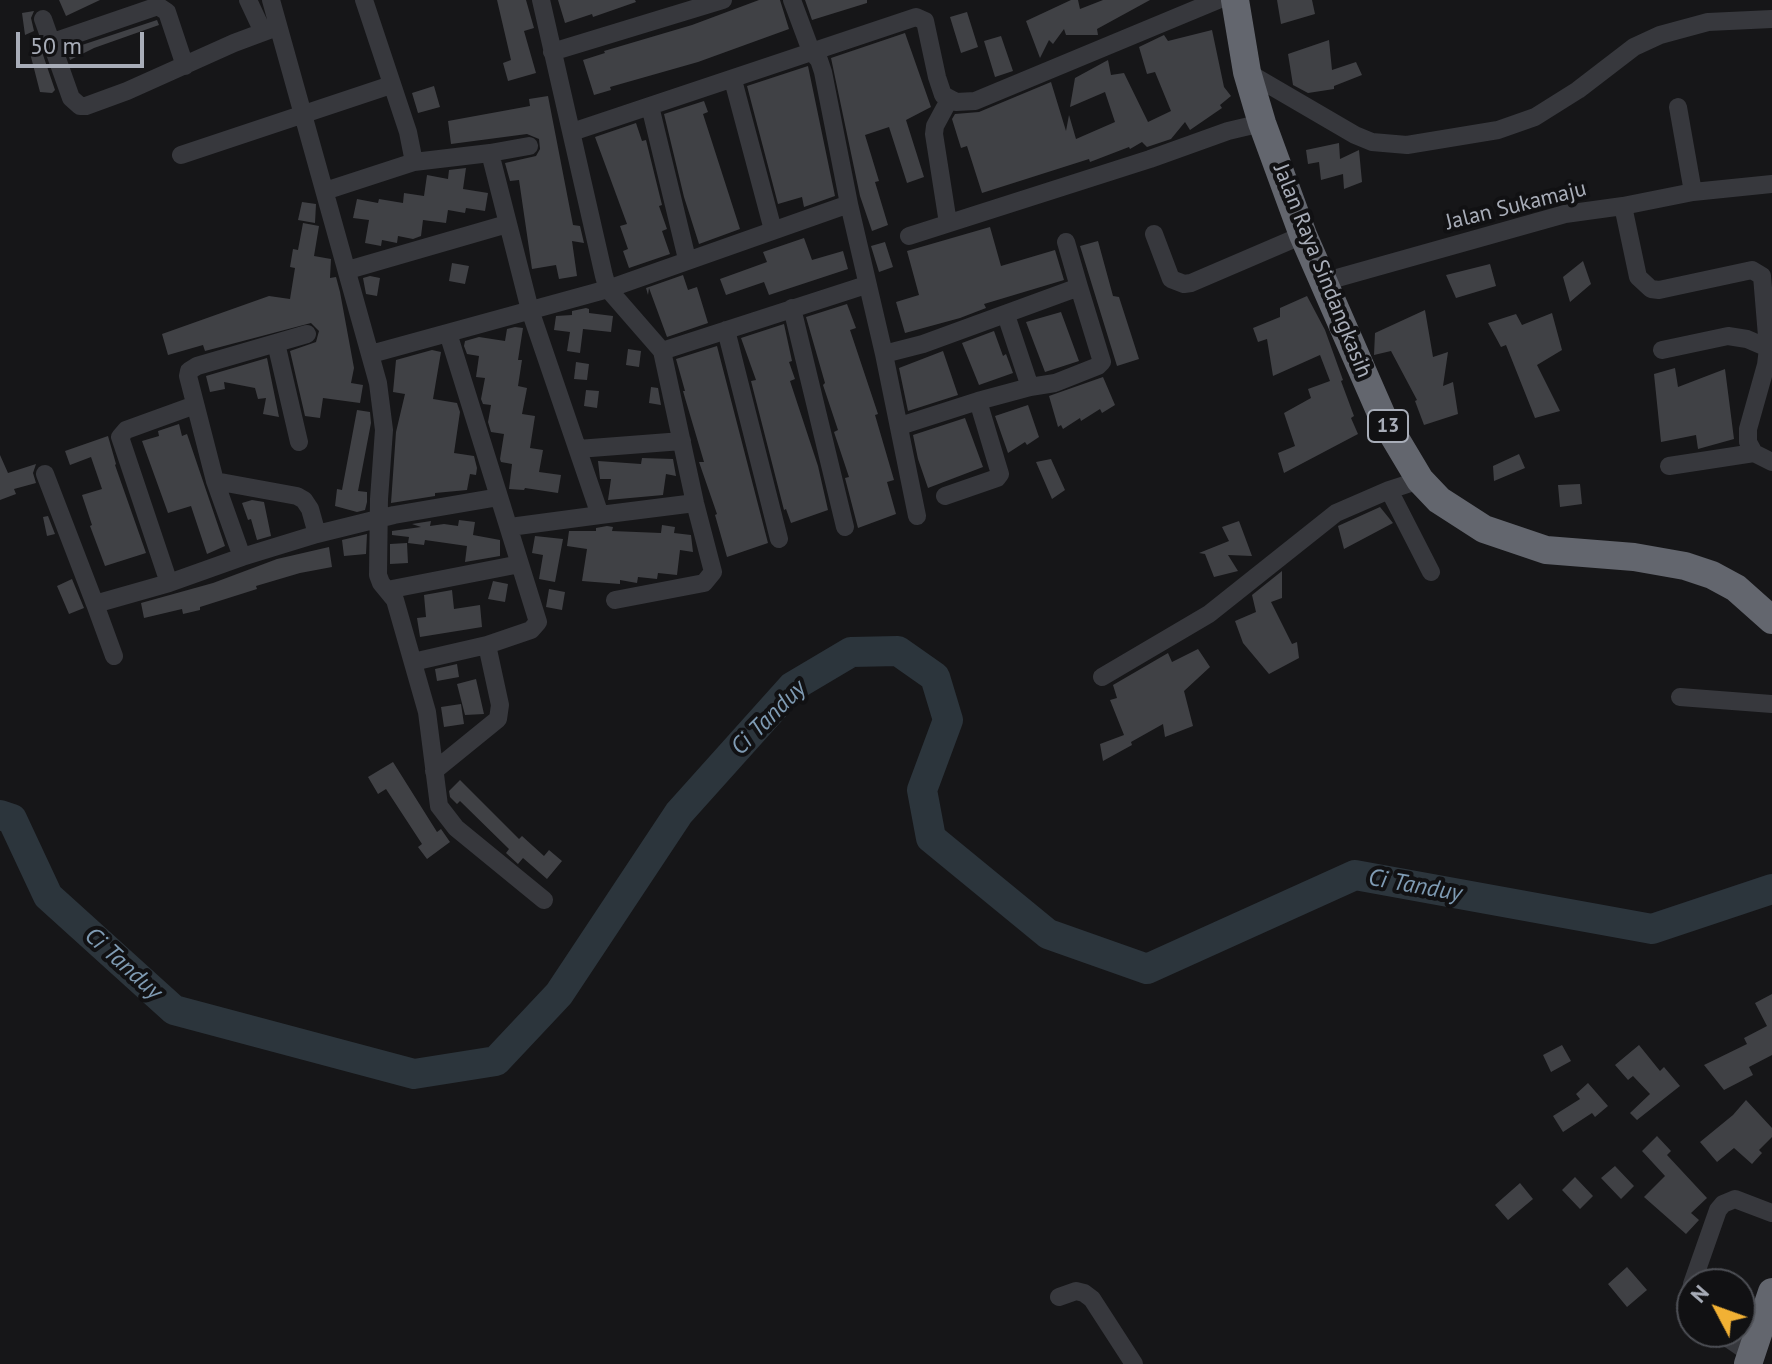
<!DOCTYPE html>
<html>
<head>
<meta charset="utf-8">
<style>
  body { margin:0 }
  #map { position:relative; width:1772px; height:1364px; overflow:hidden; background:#161618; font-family:"PT Sans",sans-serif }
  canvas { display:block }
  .north { position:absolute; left:1676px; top:1268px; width:80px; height:80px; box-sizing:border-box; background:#111113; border:2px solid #4d4f55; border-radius:50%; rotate:311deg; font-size:22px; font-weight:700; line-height:32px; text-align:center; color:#a8adb8 }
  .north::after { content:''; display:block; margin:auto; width:28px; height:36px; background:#f2b134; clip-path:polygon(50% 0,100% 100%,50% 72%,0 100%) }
  .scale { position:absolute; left:16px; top:32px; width:128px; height:36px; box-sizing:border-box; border:4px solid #a8adb8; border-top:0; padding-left:10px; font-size:24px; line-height:28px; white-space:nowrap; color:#a8adb8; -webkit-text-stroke:6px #111113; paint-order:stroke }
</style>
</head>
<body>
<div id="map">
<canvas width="1772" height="1364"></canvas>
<div class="north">N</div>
<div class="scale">50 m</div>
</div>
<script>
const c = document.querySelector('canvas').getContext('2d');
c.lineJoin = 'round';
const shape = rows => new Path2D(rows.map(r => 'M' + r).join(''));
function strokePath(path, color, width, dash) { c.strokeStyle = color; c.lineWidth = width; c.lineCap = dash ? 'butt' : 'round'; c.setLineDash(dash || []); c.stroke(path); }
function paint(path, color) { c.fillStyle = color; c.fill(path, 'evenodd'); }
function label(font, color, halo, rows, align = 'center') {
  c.font = font + ' "PT Sans",sans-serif'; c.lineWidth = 8; c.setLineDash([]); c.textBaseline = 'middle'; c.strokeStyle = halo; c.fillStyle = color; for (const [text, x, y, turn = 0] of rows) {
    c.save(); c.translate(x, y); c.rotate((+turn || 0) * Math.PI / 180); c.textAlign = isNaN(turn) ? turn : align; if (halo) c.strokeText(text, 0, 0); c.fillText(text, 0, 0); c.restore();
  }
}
strokePath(shape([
  [0,815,12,819,48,896,174,1010,414,1074,496,1061,559,994,679,813,792,687,851,652,898,651,935,677,948,720,922,790,931,838,1048,934,1147,969,1355,875,1652,929,1772,889]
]), '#2c353c', 30);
paint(shape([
  [59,0,100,0,66,16],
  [497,0,526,0,534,28,524,31,536,73,508,81,503,63,511,60],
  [558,0,635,0,636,2,593,17,592,14,565,23],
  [759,0,780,0,789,29,698,62,610,87,611,90,594,95,583,60,605,53,604,51,692,25],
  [805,0,867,0,867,3,812,20],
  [1071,0,1078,0,1080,9,1103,0,1150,0,1097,29,1098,35,1066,35,1064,29,1053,44,1049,40,1040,58,1026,21],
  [1277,0,1312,0,1315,14,1281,24],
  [34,11,31,18,34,31,25,35,22,13],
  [967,12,978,47,961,53,950,17],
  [157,20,159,25,94,48,70,60,67,50],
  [1212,30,1224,87,1231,96,1220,105,1222,108,1190,130,1185,122,1171,139,1147,147,1142,142,1130,149,1129,147,1090,162,1089,159,982,193,967,146,961,148,952,119,955,114,979,112,1051,82,1066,131,1069,115,1076,139,1115,122,1105,92,1070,107,1075,78,1108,60,1111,75,1124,73,1148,122,1171,111,1155,72,1147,74,1139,47,1164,35,1168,41],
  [905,33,931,107,906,120,924,177,907,183,889,127,865,135,879,181,875,182,888,225,872,231,860,196,831,58],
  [1001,36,1013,71,995,77,984,41],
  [1329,40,1332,70,1356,62,1362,75,1334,86,1334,89,1308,93,1293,85,1288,54],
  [41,49,55,90,52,93,40,92,30,53],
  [808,66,835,196,804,207,802,197,778,204,747,86],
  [434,86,440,107,418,113,412,93],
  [548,96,573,225,580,226,584,243,572,241,577,276,559,279,556,265,532,269,519,180,510,181,505,163,536,156,540,149,539,139,527,134,451,144,448,121,530,106,529,99],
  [704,101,708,112,703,114,740,229,699,244,684,197,664,114],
  [636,123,642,141,646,140,662,205,659,206,667,229,662,231,670,254,629,268,623,251,628,249,620,226,627,224,595,137],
  [1339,143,1340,159,1359,150,1362,182,1344,189,1343,174,1321,180,1319,162,1308,164,1306,150],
  [466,168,463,189,488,193,485,211,466,208,465,213,448,210,446,223,423,220,421,236,413,239,398,236,397,243,382,240,381,246,365,243,369,220,353,218,357,199,378,203,379,199,403,203,404,193,424,196,427,175,448,179,449,170],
  [302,202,316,204,315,223,298,220],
  [303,223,319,226,314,256,331,259,330,278,336,277,340,292,354,368,351,383,363,385,360,403,323,398,320,418,305,416,290,351,316,342,319,331,311,323,205,351,203,345,168,355,162,334,269,296,290,299,295,268,290,267,293,249,298,250],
  [990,227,1001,266,1055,250,1064,280,984,304,986,308,960,318,905,333,896,302,919,295,907,251],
  [804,238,812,260,843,251,848,269,769,295,764,282,726,295,720,279,767,262,763,252],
  [1098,241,1113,296,1119,297,1139,359,1117,366,1080,246],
  [885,242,893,267,879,272,871,246],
  [1583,261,1591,284,1570,302,1563,277],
  [452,263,469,266,465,284,449,281],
  [1490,264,1496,286,1456,298,1446,275],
  [683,275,688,290,697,287,708,323,667,337,649,288,648,295,646,288],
  [370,276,380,278,377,296,366,294,363,278],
  [1307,296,1325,330,1343,380,1341,381,1354,416,1351,418,1358,434,1284,473,1278,453,1295,446,1284,413,1311,398,1308,389,1330,381,1320,355,1273,376,1267,339,1258,342,1253,328,1280,317,1280,308],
  [847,304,856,328,850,330,878,414,875,415,894,480,887,482,896,514,858,528,845,478,849,477,834,432,838,430,823,385,825,383,806,317],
  [586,308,589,309,589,313,613,316,611,332,583,329,580,353,567,351,570,332,554,330,556,316,572,315,572,311],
  [1425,310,1433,357,1448,352,1443,386,1453,382,1458,414,1424,425,1415,401,1417,400,1391,351,1374,355,1375,333],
  [1061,312,1079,361,1045,372,1026,322],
  [1552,313,1562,350,1537,365,1560,411,1535,418,1506,345,1501,347,1488,323,1516,314,1522,325],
  [784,324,792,361,789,362,795,379,790,381,818,466,828,510,791,523,786,509,784,510,751,381,756,380,741,338],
  [515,327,523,328,518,360,522,360,518,386,527,388,522,414,535,416,530,448,543,450,539,472,561,475,558,493,525,488,524,490,509,489,512,464,501,462,500,459,504,434,491,432,488,422,491,405,483,404,481,399,485,378,476,377,479,356,467,354,464,346,465,341,479,337,505,341,507,329],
  [994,331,1003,356,1006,354,1013,373,979,385,962,343],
  [717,346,768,543,727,557,715,515,717,514,699,462,704,462,685,398,683,391,685,391,676,359],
  [628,349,641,351,639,367,626,365],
  [432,350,441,352,433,399,457,403,460,412,454,453,474,456,477,468,476,475,470,474,467,490,435,493,435,496,391,503,396,432,405,394,393,392,396,360],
  [943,351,958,395,908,411,899,368],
  [267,358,279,417,263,414,266,398,258,399,255,388,224,382,225,389,210,392,206,376],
  [576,362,589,364,587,380,574,379],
  [1675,368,1678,387,1725,369,1734,439,1698,449,1696,435,1661,442,1654,374],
  [1103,377,1115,405,1102,413,1100,409,1081,421,1080,418,1063,429,1061,425,1058,427,1049,396],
  [651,387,658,388,661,405,649,403],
  [586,390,599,391,597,408,584,406],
  [1028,405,1039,437,1027,445,1025,442,1008,453,995,416],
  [357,410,370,412,371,423,358,491,367,492,367,502,365,510,357,512,335,506,337,489,342,490],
  [965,418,983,467,928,488,918,459,913,435],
  [179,424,182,436,187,434,225,546,207,554,191,506,168,513,142,441,159,436,158,431],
  [108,436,116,464,115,465,146,553,105,566,90,526,92,525,82,495,102,489,91,457,70,465,65,451],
  [1519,454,1525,468,1494,481,1493,466],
  [0,455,8,473,36,464,33,473,36,483,14,489,16,494,0,500],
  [642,458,673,459,676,476,666,474,663,495,608,500,611,479,600,479,598,461,641,464],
  [1051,459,1065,490,1052,499,1036,462],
  [1580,484,1582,504,1560,507,1558,485],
  [252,500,264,502,271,536,257,540,251,519,248,520,242,503],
  [1380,507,1393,523,1344,549,1338,526],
  [48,516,55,534,47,536,43,517],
  [459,520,475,522,473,535,500,540,500,556,465,562,467,546,425,540,424,545,408,543,409,537,392,535,392,531,421,527,412,524,431,521,430,526,444,524,458,526],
  [1239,521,1252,556,1228,555,1238,571,1214,577,1205,554,1199,553,1229,541,1222,527],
  [662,525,675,527,674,533,691,535,693,552,680,550,677,575,658,573,657,579,638,577,637,583,620,580,620,584,582,581,587,549,567,546,569,531,596,531,596,528,607,526,613,527,612,531,661,533],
  [367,534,366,554,344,556,342,540],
  [535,536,563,539,555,582,539,579,543,555,532,553],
  [407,543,408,563,390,564,390,544],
  [329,547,332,567,300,573,256,586,257,589,200,607,200,610,183,614,182,609,144,618,141,603,213,583,277,559],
  [1282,571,1282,598,1271,602,1292,644,1297,642,1299,658,1269,674,1243,643,1235,621,1256,612,1252,595],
  [72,579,84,608,69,614,57,586],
  [493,581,508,584,505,602,488,599],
  [549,589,565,592,562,610,546,607],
  [452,590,454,609,480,605,482,627,420,637,417,618,426,617,424,595],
  [1198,649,1210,667,1184,691,1193,726,1165,737,1163,724,1131,742,1132,745,1103,761,1100,744,1124,735,1110,700,1117,698,1113,685,1168,653,1172,662],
  [457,664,459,677,437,681,435,669],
  [476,679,484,714,465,715,457,684],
  [461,704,464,724,444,727,441,707],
  [393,762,437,832,441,829,450,842,427,859,418,847,422,844,386,789,378,794,368,777],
  [460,780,519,839,522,836,544,856,549,850,562,861,547,879,523,858,518,864,506,853,509,849,460,801,457,804,450,797,449,791],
  [1772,994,1772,1055,1749,1067,1753,1075,1724,1090,1704,1065,1747,1044,1744,1038,1767,1026,1755,1003],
  [1562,1045,1571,1061,1551,1072,1543,1055],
  [1639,1045,1660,1071,1664,1067,1680,1086,1637,1120,1630,1113,1650,1094,1633,1076,1628,1080,1615,1065],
  [1588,1083,1608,1106,1595,1117,1592,1113,1563,1132,1553,1116,1580,1099,1576,1094],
  [1746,1100,1772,1128,1772,1137,1759,1150,1762,1153,1752,1164,1734,1148,1717,1162,1700,1142,1733,1115],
  [1657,1136,1671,1151,1667,1155,1707,1198,1691,1213,1699,1220,1686,1234,1644,1197,1665,1176,1642,1151],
  [1615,1166,1634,1186,1621,1199,1601,1178],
  [1575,1177,1593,1196,1580,1209,1562,1190],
  [1520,1183,1533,1199,1508,1220,1495,1205],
  [1627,1267,1647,1290,1627,1307,1608,1284]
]), '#404145');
strokePath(shape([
  [248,0,263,32],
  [271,0,378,383,384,430,379,499,378,575,381,583,395,600,427,712,439,806,456,828,544,900],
  [364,0,408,132,414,162],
  [541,0,604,276,608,289,662,351,695,503,713,572,704,583,615,600],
  [43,19,71,98,80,106,86,106,127,91,234,43,277,27],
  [53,42,158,6,167,12,185,66],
  [552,52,723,0],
  [1247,72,1355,135,1372,142,1407,145,1498,130,1535,117,1578,90,1634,47,1660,35,1708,22,1772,19],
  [733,80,773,230],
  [650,106,687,259],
  [1678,107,1693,192],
  [572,132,916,17,925,21,937,77,943,95,956,102,975,101,1218,0],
  [490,153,529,146],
  [181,155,391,85],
  [325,191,414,162,490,153,530,310,600,515,510,527],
  [849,204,884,354,923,344,1079,287,1102,362,1098,366,1055,383,1030,387,1006,315],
  [1623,206,1638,277,1651,289,1659,290,1752,270,1762,276,1768,348,1766,365,1748,429,1748,442,1754,453],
  [948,223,934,134,935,126,949,100],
  [1154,234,1171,279,1184,284,1191,283,1303,235],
  [909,236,1150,159,1228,131,1262,123],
  [1066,242,1079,287],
  [348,270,507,224],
  [1323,282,1565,214,1623,206,1693,192,1772,184],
  [792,308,845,527],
  [726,330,779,539],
  [307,334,197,366,189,371,188,376,215,481,242,557,317,534,394,515,499,497],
  [276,343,299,442],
  [1662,350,1728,336,1747,339,1768,348],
  [662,351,866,285],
  [371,354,608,289,849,204,823,72,819,60,811,51,792,0],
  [884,354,917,516],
  [900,426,978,401,1030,387],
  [578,449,682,441],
  [1669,466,1754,453,1772,462],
  [45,474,95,604,169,583,242,557],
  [215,481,297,496,304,500,310,509,317,534],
  [1389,490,1431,572],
  [945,496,997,478,1000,474,978,401],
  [600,515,695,503],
  [169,583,120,437,126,430,195,405],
  [387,590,520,564],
  [95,604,114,656],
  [413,662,487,645,531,630,538,622,448,333],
  [1102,677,1209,614,1336,513,1389,490,1420,480],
  [1680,697,1772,704],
  [434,771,498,719,500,705,487,645],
  [1692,1284,1718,1210,1723,1204,1735,1199,1772,1213],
  [1692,1285,1687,1304,1692,1312],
  [1059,1297,1076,1291,1084,1293,1092,1299,1134,1364],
  [1719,1332,1751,1354]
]), '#37383d', 18);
strokePath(shape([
  [1235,0,1247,72,1262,123,1303,235,1383,418,1420,480,1439,500,1484,529,1546,550,1634,557,1685,566,1712,575,1736,588,1772,620],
  [1748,1364,1772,1292]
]), '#63666e', 28);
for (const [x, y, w] of [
  [1388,426,40]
]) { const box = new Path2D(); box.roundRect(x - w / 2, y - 16, w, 32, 6); c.fillStyle = '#111113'; c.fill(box); strokePath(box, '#a8adb8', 2); }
label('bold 20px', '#a8adb8', null, [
  ["13",1388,426]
]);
label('22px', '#a8adb8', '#111113', [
  ["Jalan Sukamaju",1516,206,-14],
  ["Jalan Raya Sindangkasih",1322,271,68]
]);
label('italic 24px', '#7f9bb3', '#111113', [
  ["Ci Tanduy",769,718,-45],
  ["Ci Tanduy",1415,886,10],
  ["Ci Tanduy",123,964,42]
]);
</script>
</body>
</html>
